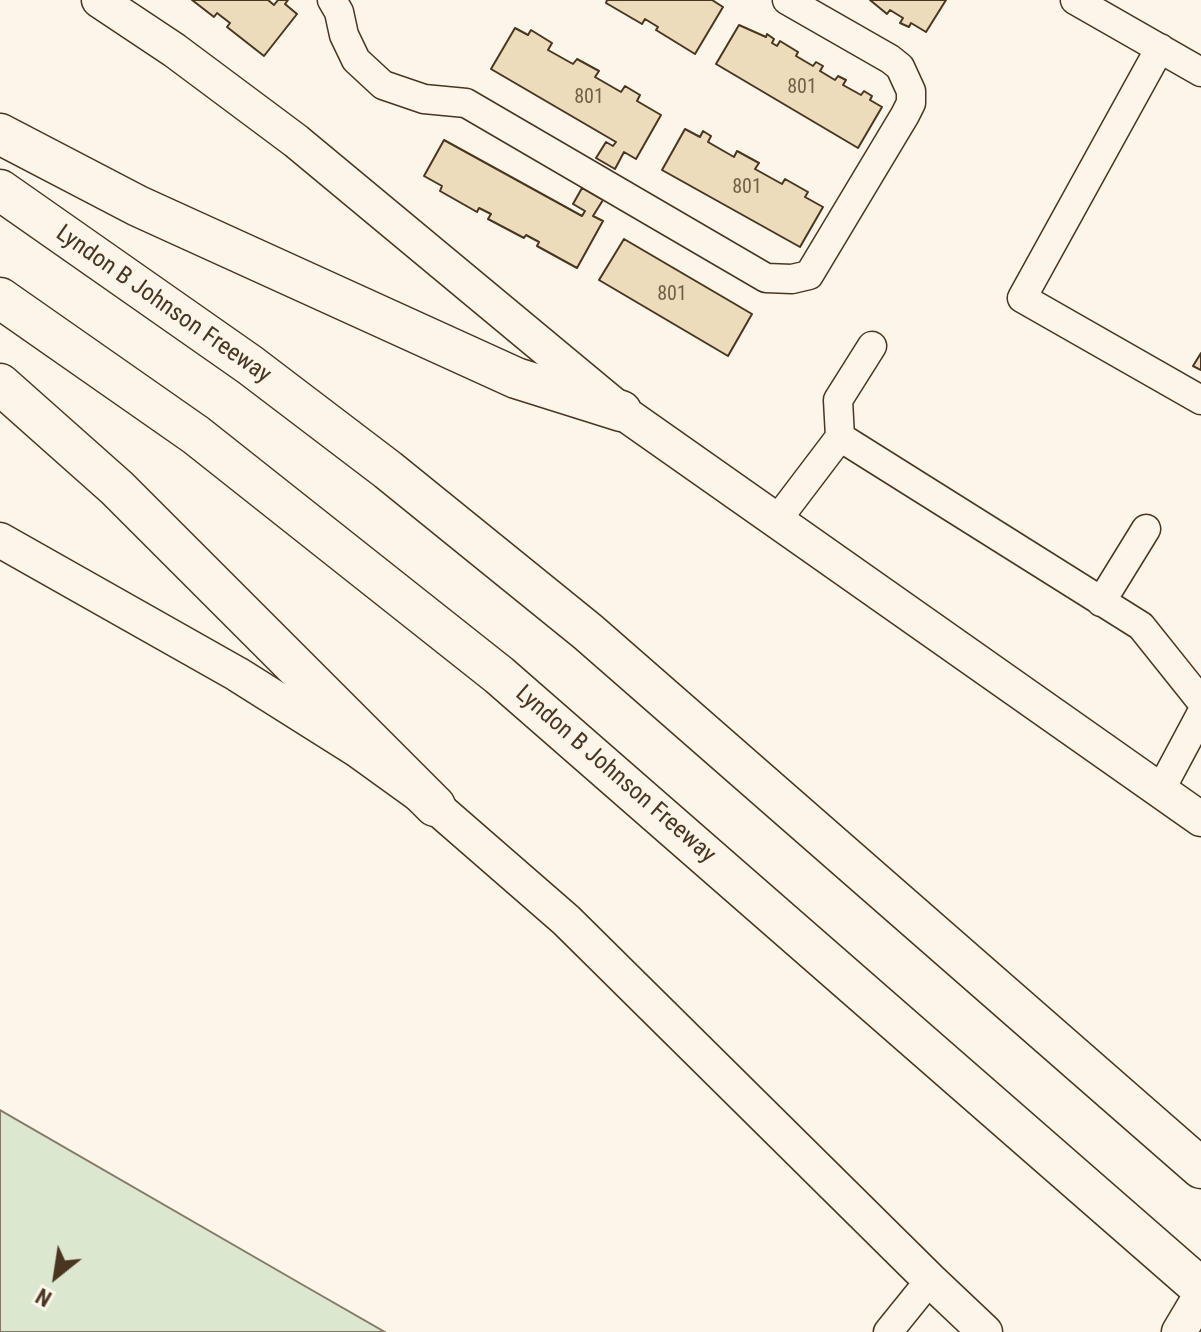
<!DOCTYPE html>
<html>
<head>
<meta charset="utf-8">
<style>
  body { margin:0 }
  #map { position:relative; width:1201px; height:1332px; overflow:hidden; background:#fbf6e9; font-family:"Roboto Condensed",sans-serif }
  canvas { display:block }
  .north { position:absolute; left:16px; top:1236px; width:80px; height:80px; -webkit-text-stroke:6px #fbf6e9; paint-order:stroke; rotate:210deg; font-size:22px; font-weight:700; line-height:32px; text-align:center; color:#4a3520 }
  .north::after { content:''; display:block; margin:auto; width:28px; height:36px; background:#4a3520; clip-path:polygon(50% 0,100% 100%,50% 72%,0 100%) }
</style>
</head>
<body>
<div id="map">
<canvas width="1201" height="1332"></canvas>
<div class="north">N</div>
</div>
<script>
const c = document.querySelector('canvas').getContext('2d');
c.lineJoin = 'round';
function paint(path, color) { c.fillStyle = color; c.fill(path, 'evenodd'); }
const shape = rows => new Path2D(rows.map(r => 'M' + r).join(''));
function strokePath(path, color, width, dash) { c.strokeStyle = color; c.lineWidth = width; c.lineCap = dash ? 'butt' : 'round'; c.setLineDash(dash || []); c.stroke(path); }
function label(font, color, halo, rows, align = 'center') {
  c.font = font + ' "Roboto Condensed",sans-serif'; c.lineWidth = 6; c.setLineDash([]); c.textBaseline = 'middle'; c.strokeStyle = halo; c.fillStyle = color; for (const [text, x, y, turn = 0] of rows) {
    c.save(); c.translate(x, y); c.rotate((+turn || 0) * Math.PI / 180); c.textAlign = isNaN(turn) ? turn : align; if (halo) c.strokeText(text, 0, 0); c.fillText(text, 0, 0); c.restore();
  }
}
const green = shape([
  [0,1110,303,1285,385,1332,0,1332,0,1110]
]);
paint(green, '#dce7d0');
strokePath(green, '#887966', 2);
const building = shape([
  [192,0,268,0,274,5,278,0,288,0,285,4,297,14,264,56,227,27,230,23,217,13,214,17,192,0],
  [607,0,712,0,723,7,695,54,656,30,658,27,645,19,642,24,606,3,607,0],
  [870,0,946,0,926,32,911,23,909,27,900,23,903,18,890,10,887,14,870,0],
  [739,25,766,37,767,34,774,39,772,43,777,46,780,41,798,52,796,56,813,66,816,62,823,66,820,71,835,80,838,76,846,80,843,85,861,95,864,91,872,96,870,100,882,107,858,148,716,64,739,25],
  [515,28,528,35,531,30,552,43,548,50,573,64,577,59,599,71,595,77,621,92,625,86,640,95,637,101,661,115,636,159,624,152,615,169,596,158,606,142,613,146,616,142,491,69,515,28],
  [685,129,700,137,703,131,711,136,708,142,734,157,737,151,759,163,755,169,782,184,785,179,808,192,805,197,823,207,800,247,662,170,685,129],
  [444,140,582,216,585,211,573,204,582,188,603,200,593,216,603,221,577,268,537,246,539,242,526,235,524,238,488,219,491,214,479,208,477,212,440,191,442,186,424,176,444,140],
  [624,239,752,314,728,356,599,280,624,239],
  [1201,353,1201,370,1193,366,1201,353]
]);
paint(building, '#ecdcbc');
strokePath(building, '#4a3520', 2);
const minor = shape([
  [332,0,339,12,344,35,356,60,383,85,424,99,466,103,766,278,792,279,809,275,905,115,911,103,911,91,900,67,890,59,787,0],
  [1075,0,1201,72],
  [1160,48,1022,298,1201,400],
  [840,437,838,400,872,346],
  [777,520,840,437,1141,626,1201,701],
  [1101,602,1146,529],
  [1161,789,1201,714],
  [888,1332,930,1280]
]);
const major = shape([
  [99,0,174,50,296,141,621,411,1201,819],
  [0,540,237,674,356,749,435,806,566,920,930,1280,985,1332],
  [1179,1332,1201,1295]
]);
const highway = shape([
  [0,134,138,206,516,378,621,411],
  [0,190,250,365,388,470,588,632,1201,1168],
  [0,298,196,435,499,675,1201,1288],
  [0,384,117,488,435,806]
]);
strokePath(minor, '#4a3520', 31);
strokePath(major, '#4a3520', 37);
strokePath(highway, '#4a3520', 43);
strokePath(minor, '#fbf6e9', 28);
strokePath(major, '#fbf6e9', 34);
strokePath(highway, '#fbf6e9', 40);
label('20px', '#725f47', null, [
  ["801",802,88],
  ["801",589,98],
  ["801",747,188],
  ["801",672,295]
]);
label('24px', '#4a3520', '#fbf6e9', [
  ["Lyndon B Johnson Freeway",163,305,35],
  ["Lyndon B Johnson Freeway",615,775,41]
]);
</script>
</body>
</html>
